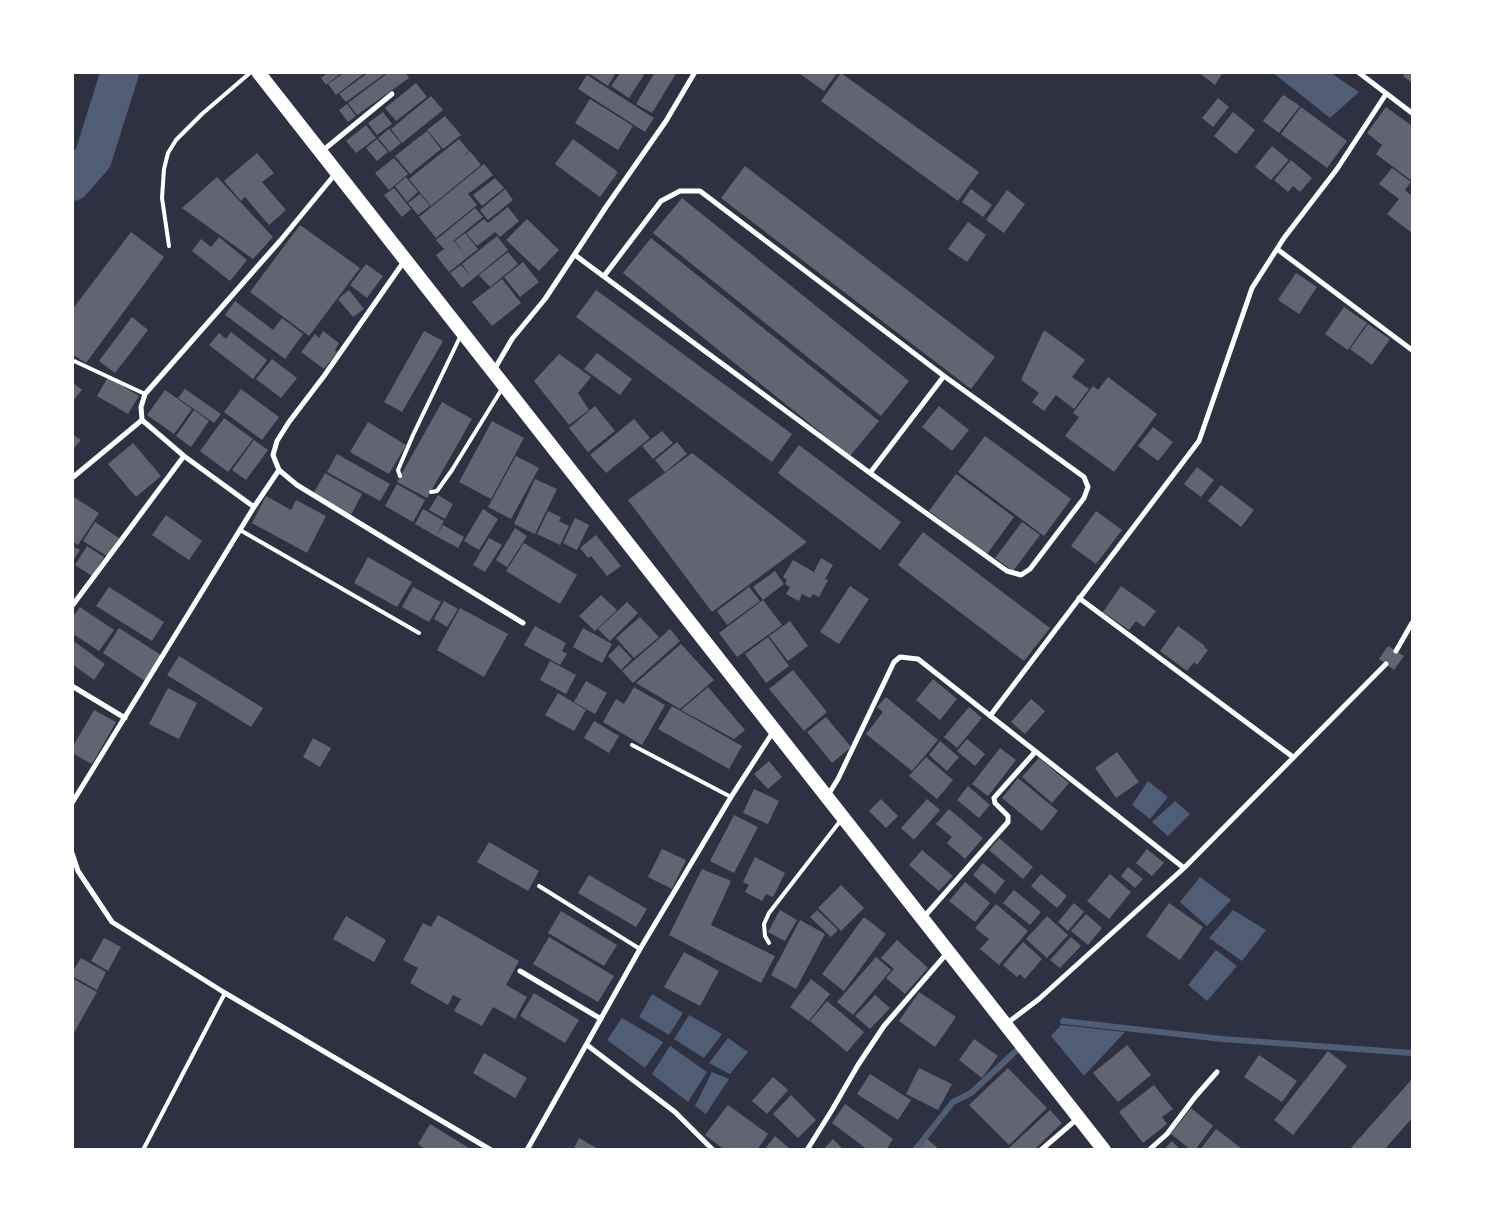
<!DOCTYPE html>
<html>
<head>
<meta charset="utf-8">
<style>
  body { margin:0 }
  #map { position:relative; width:1485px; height:1222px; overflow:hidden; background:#2d3142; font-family:Barlow,sans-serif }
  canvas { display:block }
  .frame { position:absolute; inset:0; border:74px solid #fff; pointer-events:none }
</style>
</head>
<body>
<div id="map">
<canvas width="1485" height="1222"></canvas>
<div class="frame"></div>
</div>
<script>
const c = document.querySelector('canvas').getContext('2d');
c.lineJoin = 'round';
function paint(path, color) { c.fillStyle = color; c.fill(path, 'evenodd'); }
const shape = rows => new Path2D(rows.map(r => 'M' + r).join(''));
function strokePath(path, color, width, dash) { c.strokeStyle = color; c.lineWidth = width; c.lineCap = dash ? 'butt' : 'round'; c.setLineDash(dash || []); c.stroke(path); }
paint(shape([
  [1272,72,1331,73,1359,92,1330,118],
  [1148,781,1168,797,1150,819,1132,805],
  [1175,801,1190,814,1168,836,1152,822],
  [1200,877,1231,900,1207,926,1180,902],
  [1233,910,1266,930,1242,961,1209,938],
  [1216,950,1237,966,1207,1001,1188,985],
  [652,994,683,1013,669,1035,639,1017],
  [689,1015,722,1034,704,1058,674,1039],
  [622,1018,663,1042,645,1068,607,1040],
  [1061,1025,1125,1032,1084,1076,1051,1036],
  [728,1038,748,1052,730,1074,709,1063],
  [670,1046,707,1072,688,1102,652,1074],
  [712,1072,729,1079,706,1114,695,1106]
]), '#4f5d75');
strokePath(shape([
  [1063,1021,1222,1039,1412,1053],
  [915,1150,953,1102,971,1093,1017,1050]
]), '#4f5d75', 6);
strokePath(shape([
  [72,182,93,158,120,72]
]), '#4f5d75', 38);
paint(shape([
  [326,72,342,72,326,85,321,78,326,74],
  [345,72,366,72,336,95,328,84],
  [369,72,387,72,346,102,339,94],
  [389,72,405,72,409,78,357,115,348,103],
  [587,72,616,72,608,86],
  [621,72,639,72,644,75,629,98,611,86],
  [655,72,677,72,652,113,636,104],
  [801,72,838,72,824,91,800,74],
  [1198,72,1223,72,1215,85],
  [1405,72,1412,72,1412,83,1403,76],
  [841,73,979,172,958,201,821,101],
  [587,75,654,118,645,132,578,89],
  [416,83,427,97,396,121,385,108],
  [1283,95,1300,106,1279,133,1263,121],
  [431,96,443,110,402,143,391,129],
  [1218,98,1229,107,1213,127,1202,118],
  [590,99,633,126,618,150,575,123],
  [347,104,356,116,348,122,339,110],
  [1301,107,1347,141,1327,168,1281,134],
  [1386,107,1412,126,1412,181,1376,154,1382,145,1367,133],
  [383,112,392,124,377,135,368,123],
  [1233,112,1255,130,1236,154,1214,136],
  [445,116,461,135,443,149,427,130],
  [366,125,376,138,356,153,346,141],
  [389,129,401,143,390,152,378,138],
  [427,131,441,149,410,174,395,156],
  [377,139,388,152,377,161,366,148],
  [459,139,469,151,461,158,470,151,481,165,431,206,409,179],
  [573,139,618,172,600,197,555,164],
  [1272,146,1289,160,1271,180,1255,167],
  [257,153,274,173,262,182,286,210,269,225,245,197,241,201,224,181],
  [394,158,408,174,389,190,375,173],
  [1291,160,1312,178,1300,192,1293,186,1288,192,1274,180],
  [484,164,493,175,468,194,477,205,436,238,419,217],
  [745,166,995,357,971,389,721,198],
  [1392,168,1411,182,1405,190,1412,196,1412,233,1387,214,1399,199,1379,184],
  [217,177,273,237,253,259,182,208],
  [406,177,418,192,407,202,395,186],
  [495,178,504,188,482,206,473,195],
  [394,188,411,209,402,217,384,195],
  [505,189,513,200,488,220,480,210],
  [971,189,992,205,983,217,962,202],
  [1007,190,1025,204,1004,233,986,220],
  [420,194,430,206,418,215,408,203],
  [682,198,909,381,881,416,653,233],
  [508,207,519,221,500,237,495,232,477,246,466,233,484,219,488,223],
  [475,208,483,217,447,246,454,241,465,255,455,241,465,233,478,249,449,272,436,255,444,249,436,240],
  [527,219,559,250,539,271,506,240],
  [968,222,986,235,967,262,948,249],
  [300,225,360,268,309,336,250,292],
  [131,232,164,257,86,363,72,354,72,310],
  [497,236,508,250,462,288,450,273,461,265,471,277,462,264],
  [219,237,247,260,230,281,192,251,201,239,211,247],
  [651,238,879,421,850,456,623,273],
  [508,252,518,264,490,287,479,275],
  [523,262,539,282,520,297,504,277],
  [366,264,383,276,367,298,350,285],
  [1296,273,1317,287,1299,314,1278,300],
  [502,279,521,303,492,326,472,302],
  [349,290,364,309,353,317,338,299],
  [596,290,792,434,772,462,576,317],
  [235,301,273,330,282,318,303,334,285,359,225,315],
  [1344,307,1367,323,1348,350,1325,334],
  [132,317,148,330,115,373,99,361],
  [1368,324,1390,339,1372,365,1350,349],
  [1044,330,1085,360,1072,377,1089,389,1074,409,1056,395,1044,411,1032,402,1039,393,1021,380],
  [323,331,339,343,335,350,337,352,324,369,301,352,315,334,319,338],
  [424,331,443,341,402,412,384,402],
  [231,332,267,360,253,379,209,345,219,333,226,339],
  [597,353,632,379,620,395,584,369],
  [559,354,591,377,578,393,589,410,569,425,534,381],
  [272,359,297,378,281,398,256,379],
  [108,377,139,396,128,414,97,396],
  [1108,377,1157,414,1114,472,1065,436,1079,417,1073,413,1093,386,1098,390],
  [72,382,82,390,72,402],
  [185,389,221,414,214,423,178,398],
  [241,389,279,417,262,440,224,412],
  [165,390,192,409,174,434,147,415],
  [442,402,472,419,427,498,397,482],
  [595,406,615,431,588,452,569,428],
  [939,406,969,430,952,451,922,427],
  [194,410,209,421,191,447,176,436],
  [224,418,253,439,228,472,200,451],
  [634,419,650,438,606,473,590,455],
  [492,421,524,438,491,499,459,482],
  [368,422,406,445,389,474,350,452],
  [1153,427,1173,442,1158,461,1138,446],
  [662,431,673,443,653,459,642,446],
  [72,434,81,440,72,450],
  [985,436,1071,499,1044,536,958,472],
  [254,440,268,450,246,480,232,470],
  [677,442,687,454,665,472,655,460],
  [133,443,161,476,136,497,108,464],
  [799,445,901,522,880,550,778,473],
  [692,453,807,542,712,612,628,500],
  [337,454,390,484,380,501,327,472],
  [516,456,539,468,511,519,488,507],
  [1197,467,1214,480,1201,497,1184,484],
  [325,473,362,494,351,515,313,494],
  [956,474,1014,517,987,554,929,511],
  [535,479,557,489,535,534,514,524],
  [397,484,425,500,413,522,385,506],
  [1221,485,1254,510,1241,527,1208,501],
  [438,495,453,504,445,519,429,510],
  [72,496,99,513,78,545,72,541],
  [266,496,291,510,296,500,326,516,307,553,252,523],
  [423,509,444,521,436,536,415,524],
  [483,509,498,519,479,550,464,541],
  [548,511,561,517,559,521,569,526,560,545,537,534],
  [1096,511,1122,530,1096,564,1071,546],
  [166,515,202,541,189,560,152,535],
  [575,518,589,525,577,550,563,543],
  [95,522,119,538,107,556,83,541],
  [1022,522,1040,535,1013,571,995,558],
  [443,525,464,537,458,548,436,536],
  [515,528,527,536,507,567,496,560],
  [923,532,1050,628,1024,661,898,565],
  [596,535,621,566,607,576,591,556,588,558,580,548],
  [489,538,502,545,485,572,473,565],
  [524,543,577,575,560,604,506,571],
  [72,546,80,550,72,562],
  [87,546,104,557,92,576,75,565],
  [368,557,412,582,397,607,354,583],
  [821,558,833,565,825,579,828,580,819,597,813,594,810,598,802,594,799,601,786,594,790,587,785,584,787,580,783,577,793,560,814,572],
  [775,571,784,584,763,600,753,587],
  [850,586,869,599,839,644,820,632],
  [1121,586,1156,611,1144,627,1136,621,1129,630,1103,612],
  [109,587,164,622,152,641,96,606],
  [413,587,441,602,429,622,402,607],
  [749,587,760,601,727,625,717,611],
  [601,595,617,610,595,631,579,616],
  [763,600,782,625,737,657,719,633],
  [444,601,458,609,447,627,434,619],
  [627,602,638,613,610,641,598,629],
  [80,607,114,630,99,651,72,633,72,618],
  [460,608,508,634,484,677,437,650],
  [640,617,659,637,634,658,616,638],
  [790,621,808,646,788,661,769,636],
  [535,626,566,643,562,651,567,654,560,665,524,645],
  [1178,626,1205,646,1204,647,1208,650,1197,665,1194,662,1187,671,1160,651],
  [119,628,161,655,145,681,103,653],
  [583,628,612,644,602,663,573,647],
  [670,629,680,641,633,683,622,671],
  [768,637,789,666,766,683,745,654],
  [75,642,105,664,94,680,72,664,72,646],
  [681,644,714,680,680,709,636,683],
  [619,645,632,659,621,670,608,656],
  [1388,646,1404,656,1394,670,1379,659],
  [179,656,263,708,251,727,167,675],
  [550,661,576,675,566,694,540,680],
  [793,670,827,712,804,731,769,689],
  [933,679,957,699,940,720,916,700],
  [586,681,607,693,595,714,574,702],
  [634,687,665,705,642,745,603,722,616,699,624,704],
  [708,687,745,730,734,739,681,710],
  [168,688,197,703,179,739,149,724],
  [558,693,586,710,574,731,545,715],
  [886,697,938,740,912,771,866,734,883,712,877,707],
  [1031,699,1045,711,1025,734,1011,722],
  [672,706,742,746,729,769,658,729],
  [969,707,982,718,957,748,944,737],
  [94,710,116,722,92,764,72,753,72,748],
  [826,717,851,747,832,763,807,732],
  [594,721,619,736,609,753,584,738],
  [313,738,331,748,320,767,303,757],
  [967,739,985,754,975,766,957,751],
  [940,741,959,757,947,771,929,755],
  [1000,748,1016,760,988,796,972,784],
  [1117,752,1139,782,1116,798,1095,768],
  [926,757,953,780,937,799,909,776],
  [1039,758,1069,783,1052,803,1022,777],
  [769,761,782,777,768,789,754,774],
  [1018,778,1058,811,1042,831,1002,798],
  [968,786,990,805,979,818,957,800],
  [754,789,779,801,768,824,743,813],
  [881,799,898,816,886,828,869,811],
  [927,799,940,810,914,840,901,828],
  [949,809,983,838,965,859,947,843,952,837,936,824],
  [734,815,758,827,734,873,710,861],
  [999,838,1033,867,1023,879,989,850],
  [489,842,539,871,528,891,477,862],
  [662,849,686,860,672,889,648,877],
  [1147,849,1164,863,1152,876,1136,863],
  [922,850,953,876,939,891,909,865],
  [755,857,785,873,773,897,766,894,762,901,745,892,749,885,743,882],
  [983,863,1005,881,995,894,973,875],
  [1128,867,1143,879,1135,888,1121,876],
  [702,869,731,881,711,925,775,956,761,983,669,935],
  [1041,874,1067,896,1057,908,1031,886],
  [1110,874,1131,892,1109,919,1087,901],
  [589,875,647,909,636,927,578,893],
  [965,882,990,903,975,922,949,901],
  [841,885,864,908,841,931,818,908],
  [1014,890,1041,912,1030,925,1003,903],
  [1074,903,1084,912,1068,931,1058,922],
  [1169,903,1203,927,1180,960,1146,936],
  [996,904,1028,931,999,965,980,949,989,939,975,928],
  [780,910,797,920,785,941,768,932],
  [817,910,838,930,831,937,810,917],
  [561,911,617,945,604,966,548,933],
  [1086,914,1102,928,1088,945,1071,931],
  [438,915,519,961,506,985,527,997,515,1019,493,1007,482,1026,454,1011,461,999,453,995,448,1005,410,983,418,968,403,960,423,923,431,927],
  [346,916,386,940,374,962,333,939],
  [1047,916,1068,935,1047,958,1026,939],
  [864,917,886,934,844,991,822,974],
  [800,920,825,934,796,989,771,975],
  [549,937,614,976,598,1002,533,964],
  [1071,937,1081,946,1060,968,1050,960],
  [104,938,121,947,108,971,91,961],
  [897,940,928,968,905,994,886,978,894,969,881,958],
  [1023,942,1042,959,1025,979,1020,974,1017,977,1003,965],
  [684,952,719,971,700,1006,664,987],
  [876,957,891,970,853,1015,837,1002],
  [81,958,106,972,97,990,72,976,72,972],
  [72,978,97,992,72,1036],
  [811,979,830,994,809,1021,790,1007],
  [919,992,956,1017,935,1047,899,1021],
  [534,993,579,1020,565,1043,520,1016],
  [875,995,890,1008,870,1029,855,1016],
  [827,1001,864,1032,847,1052,810,1021],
  [974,1039,998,1056,982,1078,959,1060],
  [1127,1045,1151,1075,1118,1102,1093,1073],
  [1328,1051,1347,1066,1293,1135,1274,1120],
  [484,1053,527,1078,515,1098,473,1073],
  [1259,1055,1297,1081,1282,1102,1244,1077],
  [919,1068,952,1084,938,1110,906,1094],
  [1008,1068,1047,1108,1009,1145,969,1105],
  [870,1074,911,1100,898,1120,857,1094],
  [773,1077,788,1090,767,1114,752,1101],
  [1412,1079,1412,1118,1384,1150,1349,1150],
  [1154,1085,1173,1109,1162,1117,1167,1124,1143,1143,1119,1112],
  [791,1095,816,1120,798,1138,773,1114],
  [845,1104,893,1139,886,1150,868,1150,832,1123],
  [728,1105,768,1134,757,1150,725,1150,705,1135],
  [1191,1108,1213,1126,1195,1150,1191,1150,1171,1134],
  [1050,1110,1062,1123,1034,1150,1010,1150,1009,1148],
  [430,1124,472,1150,427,1150,418,1144],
  [1216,1129,1241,1148,1240,1150,1200,1150],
  [775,1136,791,1150,764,1150],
  [579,1138,600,1150,573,1150],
  [833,1139,844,1150,823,1150],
  [927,1139,940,1150,918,1150],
  [1172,1141,1181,1150,1163,1150]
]), '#626471');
strokePath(shape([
  [169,246,162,198,164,169,168,153,176,140,202,114,251,72],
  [72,360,145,394],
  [400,476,398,470,413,435,461,335],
  [431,492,437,491,452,470,503,387],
  [240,530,419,633],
  [632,745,731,797],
  [539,886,640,949],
  [769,943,765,936,764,924,769,913,841,820],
  [143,1150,225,993]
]), '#fff', 4);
strokePath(shape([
  [1358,72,1412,113],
  [321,152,392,94],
  [1277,249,1412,350],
  [575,255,591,267,870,473,1007,571,1021,575,1030,569,1084,498,1088,487,1084,477,944,376,700,191,680,191,661,201,604,276],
  [405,260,324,376,289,422,277,441,273,455,279,470,297,485,523,623],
  [494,370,512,339,545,299,606,207,666,121,695,72],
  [870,473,944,376],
  [72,478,142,420],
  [254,507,184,456,142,420,141,407,145,394,280,241,336,173],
  [1079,598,1293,757],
  [72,606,184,456],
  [1396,651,1412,623],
  [72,686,125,718],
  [990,716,1199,441,1252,288,1284,238,1337,169,1386,94],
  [828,795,838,779,894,662,900,657,918,659,1184,868],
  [72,803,254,507,279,470],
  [72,853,78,871,112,922,225,993,491,1150],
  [923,918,1008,822,1008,816,995,803,994,798,1035,752],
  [520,971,601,1019],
  [1006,1024,1039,999,1184,868,1386,664],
  [587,1045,675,1112,713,1150],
  [527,1150,640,949,731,797,773,732],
  [807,1150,832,1110,858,1065,884,1026,948,952],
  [1041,1150,1077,1119],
  [1149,1150,1167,1134,1195,1097,1217,1072]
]), '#fff', 5);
strokePath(shape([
  [258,72,1104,1150]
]), '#fff', 14);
</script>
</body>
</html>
